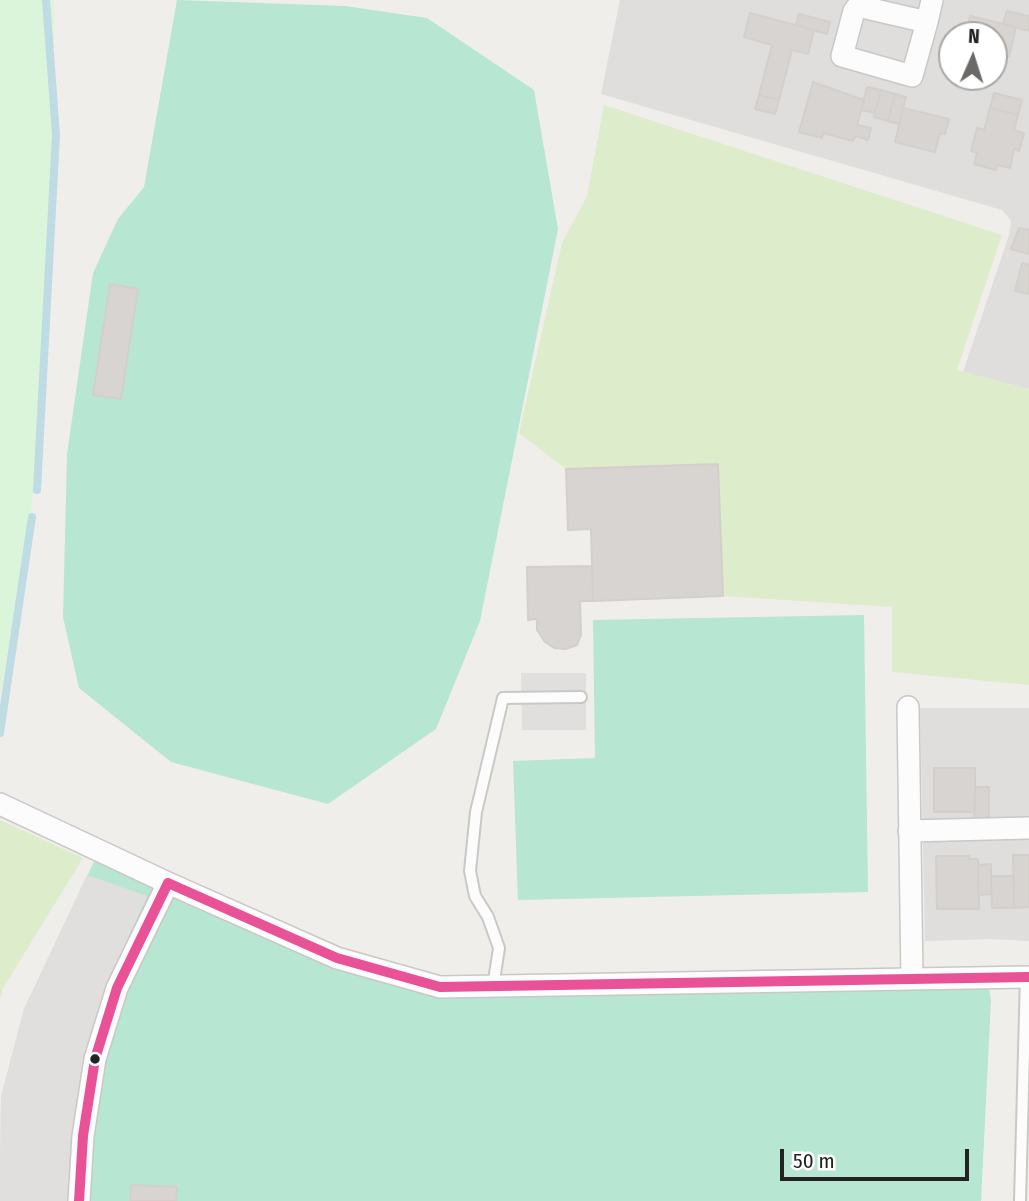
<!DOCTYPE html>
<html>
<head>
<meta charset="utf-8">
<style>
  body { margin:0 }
  #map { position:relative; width:1029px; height:1201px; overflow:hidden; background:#f0eeeb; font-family:"Fira Sans Condensed",sans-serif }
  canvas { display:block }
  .north { position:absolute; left:938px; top:21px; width:70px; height:70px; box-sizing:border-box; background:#fff; border:2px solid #a7a7a7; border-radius:50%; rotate:3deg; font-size:19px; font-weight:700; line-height:28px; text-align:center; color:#222 }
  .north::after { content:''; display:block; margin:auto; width:24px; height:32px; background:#6a6968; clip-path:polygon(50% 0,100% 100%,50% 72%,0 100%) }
  .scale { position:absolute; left:780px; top:1149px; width:189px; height:32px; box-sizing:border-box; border:4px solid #222; border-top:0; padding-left:9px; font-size:21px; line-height:24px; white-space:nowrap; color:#222; -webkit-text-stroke:5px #fff; paint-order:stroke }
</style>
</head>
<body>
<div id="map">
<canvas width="1029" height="1201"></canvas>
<div class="north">N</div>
<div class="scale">50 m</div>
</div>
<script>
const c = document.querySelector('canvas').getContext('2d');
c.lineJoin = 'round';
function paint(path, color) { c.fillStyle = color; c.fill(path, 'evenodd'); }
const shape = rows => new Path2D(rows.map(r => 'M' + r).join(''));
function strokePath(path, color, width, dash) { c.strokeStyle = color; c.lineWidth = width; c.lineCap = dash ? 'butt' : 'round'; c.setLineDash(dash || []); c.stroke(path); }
paint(shape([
  [620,0,1029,0,1029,389,963,372,1009,235,1011,221,1002,210,601,94],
  [952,35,994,35,994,77,952,77],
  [920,708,1029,708,1029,941,991,939,925,941]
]), '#dfdedc');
paint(shape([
  [604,105,1002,235,957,370,1029,389,1029,685,892,672,892,607,723,596,718,464,566,469,519,433,562,243,587,196],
  [0,820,83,858,3,988,0,1000]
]), '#ddeccb');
paint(shape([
  [0,0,54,0,54,129,35,484,0,698]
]), '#daf5da');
paint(shape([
  [177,0,345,6,427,18,534,90,558,229,480,621,436,729,328,804,171,762,79,688,63,617,67,454,93,273,118,219,144,187],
  [864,615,868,892,518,900,513,761,595,758,593,620],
  [100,849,168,883,440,987,987,977,991,1000,981,1201,0,1201,1,1097,24,1009]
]), '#b7e6d2');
paint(shape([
  [521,673,586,673,586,730,522,730],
  [87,875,147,896,102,997,85,1069,70,1201,0,1201,1,1097,24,1009]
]), '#e0dfde');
strokePath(shape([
  [37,490,56,135,46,0],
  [0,733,32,517]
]), '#bfdbe3', 8);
const building = shape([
  [1007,11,1029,16,1029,31,1003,24,1007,11],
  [750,13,814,30,808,54,792,50,779,100,759,95,772,45,744,37,750,13],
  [799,14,830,22,827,34,796,25,799,14],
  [970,16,1016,27,1009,57,994,54,994,35,966,35,970,16],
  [813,82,864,100,857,125,871,128,868,140,855,136,853,141,823,133,822,138,799,132,813,82],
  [867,87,881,90,875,113,861,110,867,87],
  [881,90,895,94,888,121,874,117,881,90],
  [994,93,1022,100,1018,115,990,108,994,93],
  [895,94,906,97,899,124,888,121,895,94],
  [759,95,779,100,775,114,755,109,759,95],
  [903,108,949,119,945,134,940,133,935,152,895,142,903,108],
  [990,108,1018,115,1014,130,1024,133,1019,151,1014,149,1010,168,997,165,996,170,974,164,977,153,971,151,977,128,984,130,990,108],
  [1019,228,1029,230,1029,254,1011,249,1019,228],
  [1022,263,1029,265,1029,294,1015,291,1022,263],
  [110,284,138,289,121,399,93,395,110,284],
  [718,464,723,596,593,601,591,529,568,530,566,469,718,464],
  [592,566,593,601,580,601,581,635,577,645,566,649,554,648,545,642,537,630,537,619,528,620,527,567,592,566],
  [934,768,975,768,975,812,934,812,934,768],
  [975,787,989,787,989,820,974,820,975,787],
  [1013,855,1029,855,1029,907,1014,908,1013,855],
  [936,856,969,856,969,859,978,859,979,909,937,909,936,856],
  [991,864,991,894,978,895,978,865,991,864],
  [991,876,1014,876,1014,908,992,908,991,876],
  [131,1185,177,1187,176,1201,130,1201,131,1185]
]);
paint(building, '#d7d4d2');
strokePath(building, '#d3d0cc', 2);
const lane = shape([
  [493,987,499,948,488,917,475,896,470,871,476,812,503,698,581,697],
  [1020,1201,1026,976]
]);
const street = shape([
  [927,22,858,6,854,11,842,56,912,76,927,22,932,0],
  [908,707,912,979],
  [0,804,168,883,337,958,440,987,1029,977],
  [909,831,1029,828],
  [79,1201,83,1136,95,1059,117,988,168,883]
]);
strokePath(lane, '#c9c8c7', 14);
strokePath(street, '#c9c8c7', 24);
strokePath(lane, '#fdfcfc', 10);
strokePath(street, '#fdfcfc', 21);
strokePath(shape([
  [168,883,337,958,440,987,1029,977],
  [79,1201,83,1136,95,1059,117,988,168,883]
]), '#e95297', 10);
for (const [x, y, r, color] of [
  [95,1059,6,"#222"]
]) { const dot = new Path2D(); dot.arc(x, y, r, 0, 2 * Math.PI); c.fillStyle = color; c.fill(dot); strokePath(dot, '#fff', 2.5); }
</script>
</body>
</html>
